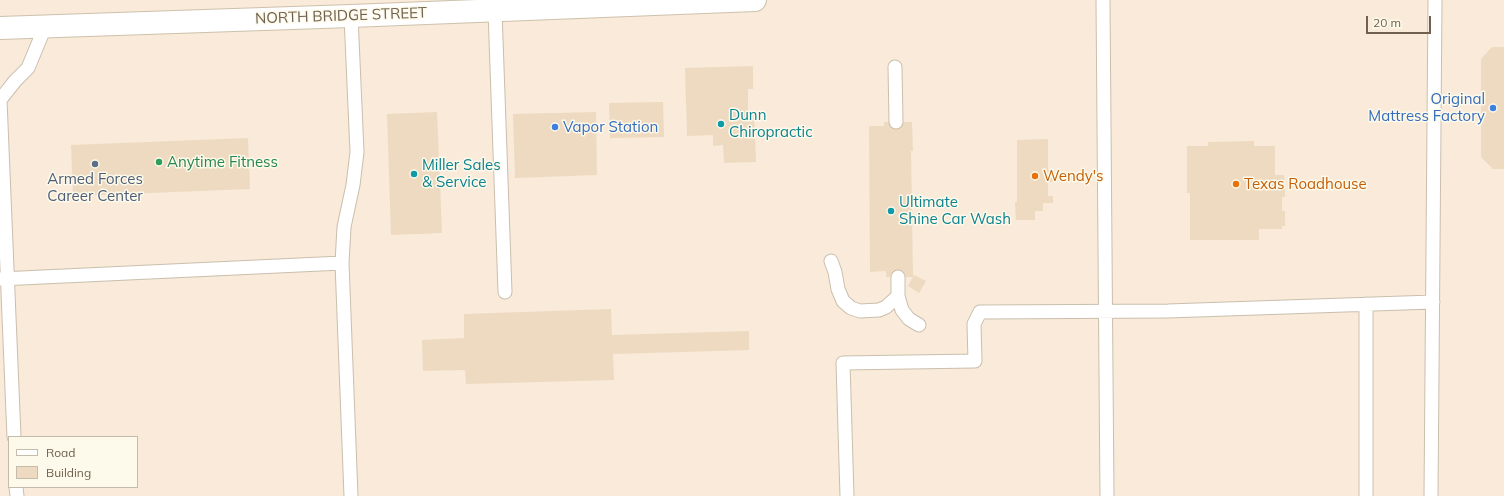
<!DOCTYPE html>
<html>
<head>
<meta charset="utf-8">
<style>
  body { margin:0 }
  #map { position:relative; width:1504px; height:496px; overflow:hidden; background:#faf6e6; font-family:Mulish,sans-serif }
  canvas { display:block }
  .legend { position:absolute; left:8px; top:436px; width:130px; height:52px; box-sizing:border-box; background:#fdfaeb; border:1px solid #c5bcac; margin:0; padding:5px 7px; list-style:none; font-size:12px; color:#70604d }
  .legend li { display:flex; align-items:center; gap:8px; height:20px }
  .legend b { width:20px; border:1px solid #c5bcac }
  .scale { position:absolute; left:1366px; top:16px; width:65px; height:18px; box-sizing:border-box; border:2px solid #70604d; border-top:0; padding-left:5px; font-size:12px; line-height:14px; white-space:nowrap; color:#70604d; -webkit-text-stroke:3px #fdfaeb; paint-order:stroke }
</style>
</head>
<body>
<div id="map">
<canvas width="1504" height="496"></canvas>
<ul class="legend">
<li><b style="height:5px;background:#fff"></b>Road</li>
<li><b style="height:11px;background:#eddac0"></b>Building</li>
</ul>
<div class="scale">20 m</div>
</div>
<script>
const c = document.querySelector('canvas').getContext('2d');
c.lineJoin = 'round';
function paint(path, color) { c.fillStyle = color; c.fill(path, 'evenodd'); }
const shape = rows => new Path2D(rows.map(r => 'M' + r).join(''));
function strokePath(path, color, width, dash) { c.strokeStyle = color; c.lineWidth = width; c.lineCap = dash ? 'butt' : 'round'; c.setLineDash(dash || []); c.stroke(path); }
function label(font, color, halo, rows, align = 'center') {
  c.font = font + ' Mulish,sans-serif'; c.lineWidth = 3; c.setLineDash([]); c.textBaseline = 'middle'; c.strokeStyle = halo; c.fillStyle = color; for (const [text, x, y, turn = 0] of rows) {
    c.save(); c.translate(x, y); c.rotate((+turn || 0) * Math.PI / 180); c.textAlign = isNaN(turn) ? turn : align; if (halo) c.strokeText(text, 0, 0); c.fillText(text, 0, 0); c.restore();
  }
}
paint(shape([
  [0,0,1504,0,1504,496,0,496],
  [9,437,137,437,137,487,9,487]
]), '#f9eada');
paint(shape([
  [1492,47,1504,47,1504,169,1493,169,1481,157,1481,59],
  [753,66,753,89,748,89,748,114,754,114,756,162,724,163,723,145,713,146,713,135,687,136,685,68],
  [663,102,664,137,610,138,609,103],
  [437,112,442,233,391,235,387,114],
  [596,112,597,175,515,178,513,114],
  [884,122,912,122,913,151,911,151,913,277,886,277,886,271,870,272,869,126,884,126],
  [248,138,250,189,73,196,71,145],
  [1048,139,1048,170,1052,170,1053,182,1048,182,1048,196,1053,196,1053,203,1043,203,1043,211,1035,211,1035,220,1016,220,1015,202,1017,202,1017,140],
  [1254,141,1254,146,1275,146,1275,175,1284,175,1285,197,1282,197,1282,211,1285,211,1285,226,1282,226,1282,229,1259,229,1259,240,1190,240,1190,193,1187,193,1187,146,1208,146,1208,142],
  [914,275,926,281,919,293,908,286],
  [611,309,612,335,749,331,749,350,613,354,614,380,466,384,465,370,423,371,422,340,464,338,464,314]
]), '#eddac0');
const lane = shape([
  [1103,0,1107,496],
  [495,11,505,292],
  [351,16,357,152,353,185,344,227,342,263,351,496],
  [895,67,896,122],
  [831,261,835,272,838,289,843,301,851,308,860,311,879,310,886,307,898,296],
  [898,277,898,296,902,310,909,319,919,325],
  [0,279,342,263],
  [1366,304,1366,496],
  [14,437,0,100,15,81,28,68,45,27],
  [16,487,17,496],
  [847,496,843,363,975,361,974,324,980,312,1168,311,1433,302],
  [1431,496,1435,0]
]);
const secondary = shape([
  [0,28,351,16,755,0]
]);
strokePath(lane, '#cabfad', 15);
strokePath(secondary, '#cdc1ab', 24);
strokePath(lane, '#fff', 13);
strokePath(secondary, '#fff', 22);
for (const [x, y, r, color] of [
  [1493,108,4,"#3f7fe0"],
  [721,124,4,"#0f9aa8"],
  [555,127,4,"#3f7fe0"],
  [159,162,4,"#2e9e5b"],
  [95,164,4,"#5c6f8a"],
  [414,174,4,"#0f9aa8"],
  [1035,176,4,"#e8710a"],
  [1236,184,4,"#e8710a"],
  [891,211,4,"#0f9aa8"]
]) { const dot = new Path2D(); dot.arc(x, y, r, 0, 2 * Math.PI); c.fillStyle = color; c.fill(dot); strokePath(dot, '#fdfaeb', 1.5); }
label('15px', '#70604d', '#fdfaeb', [
  ["NORTH BRIDGE STREET",341,16,-2]
]);
label('15px', '#366cbe', '#fdfaeb', [
  ["Original",1485,99],
  ["Mattress Factory",1485,116],
  ["Vapor Station",563,127,"left"]
], 'right');
label('15px', '#0d838f', '#fdfaeb', [
  ["Dunn",729,115],
  ["Chiropractic",729,132],
  ["Miller Sales",422,165],
  ["& Service",422,182],
  ["Ultimate",899,202],
  ["Shine Car Wash",899,219]
], 'left');
label('15px', '#27864d', '#fdfaeb', [
  ["Anytime Fitness",167,162]
], 'left');
label('15px', '#c56008', '#fdfaeb', [
  ["Wendy's",1043,176],
  ["Texas Roadhouse",1244,184]
], 'left');
label('15px', '#4e5e75', '#fdfaeb', [
  ["Armed Forces",95,179],
  ["Career Center",95,196]
]);
</script>
</body>
</html>
